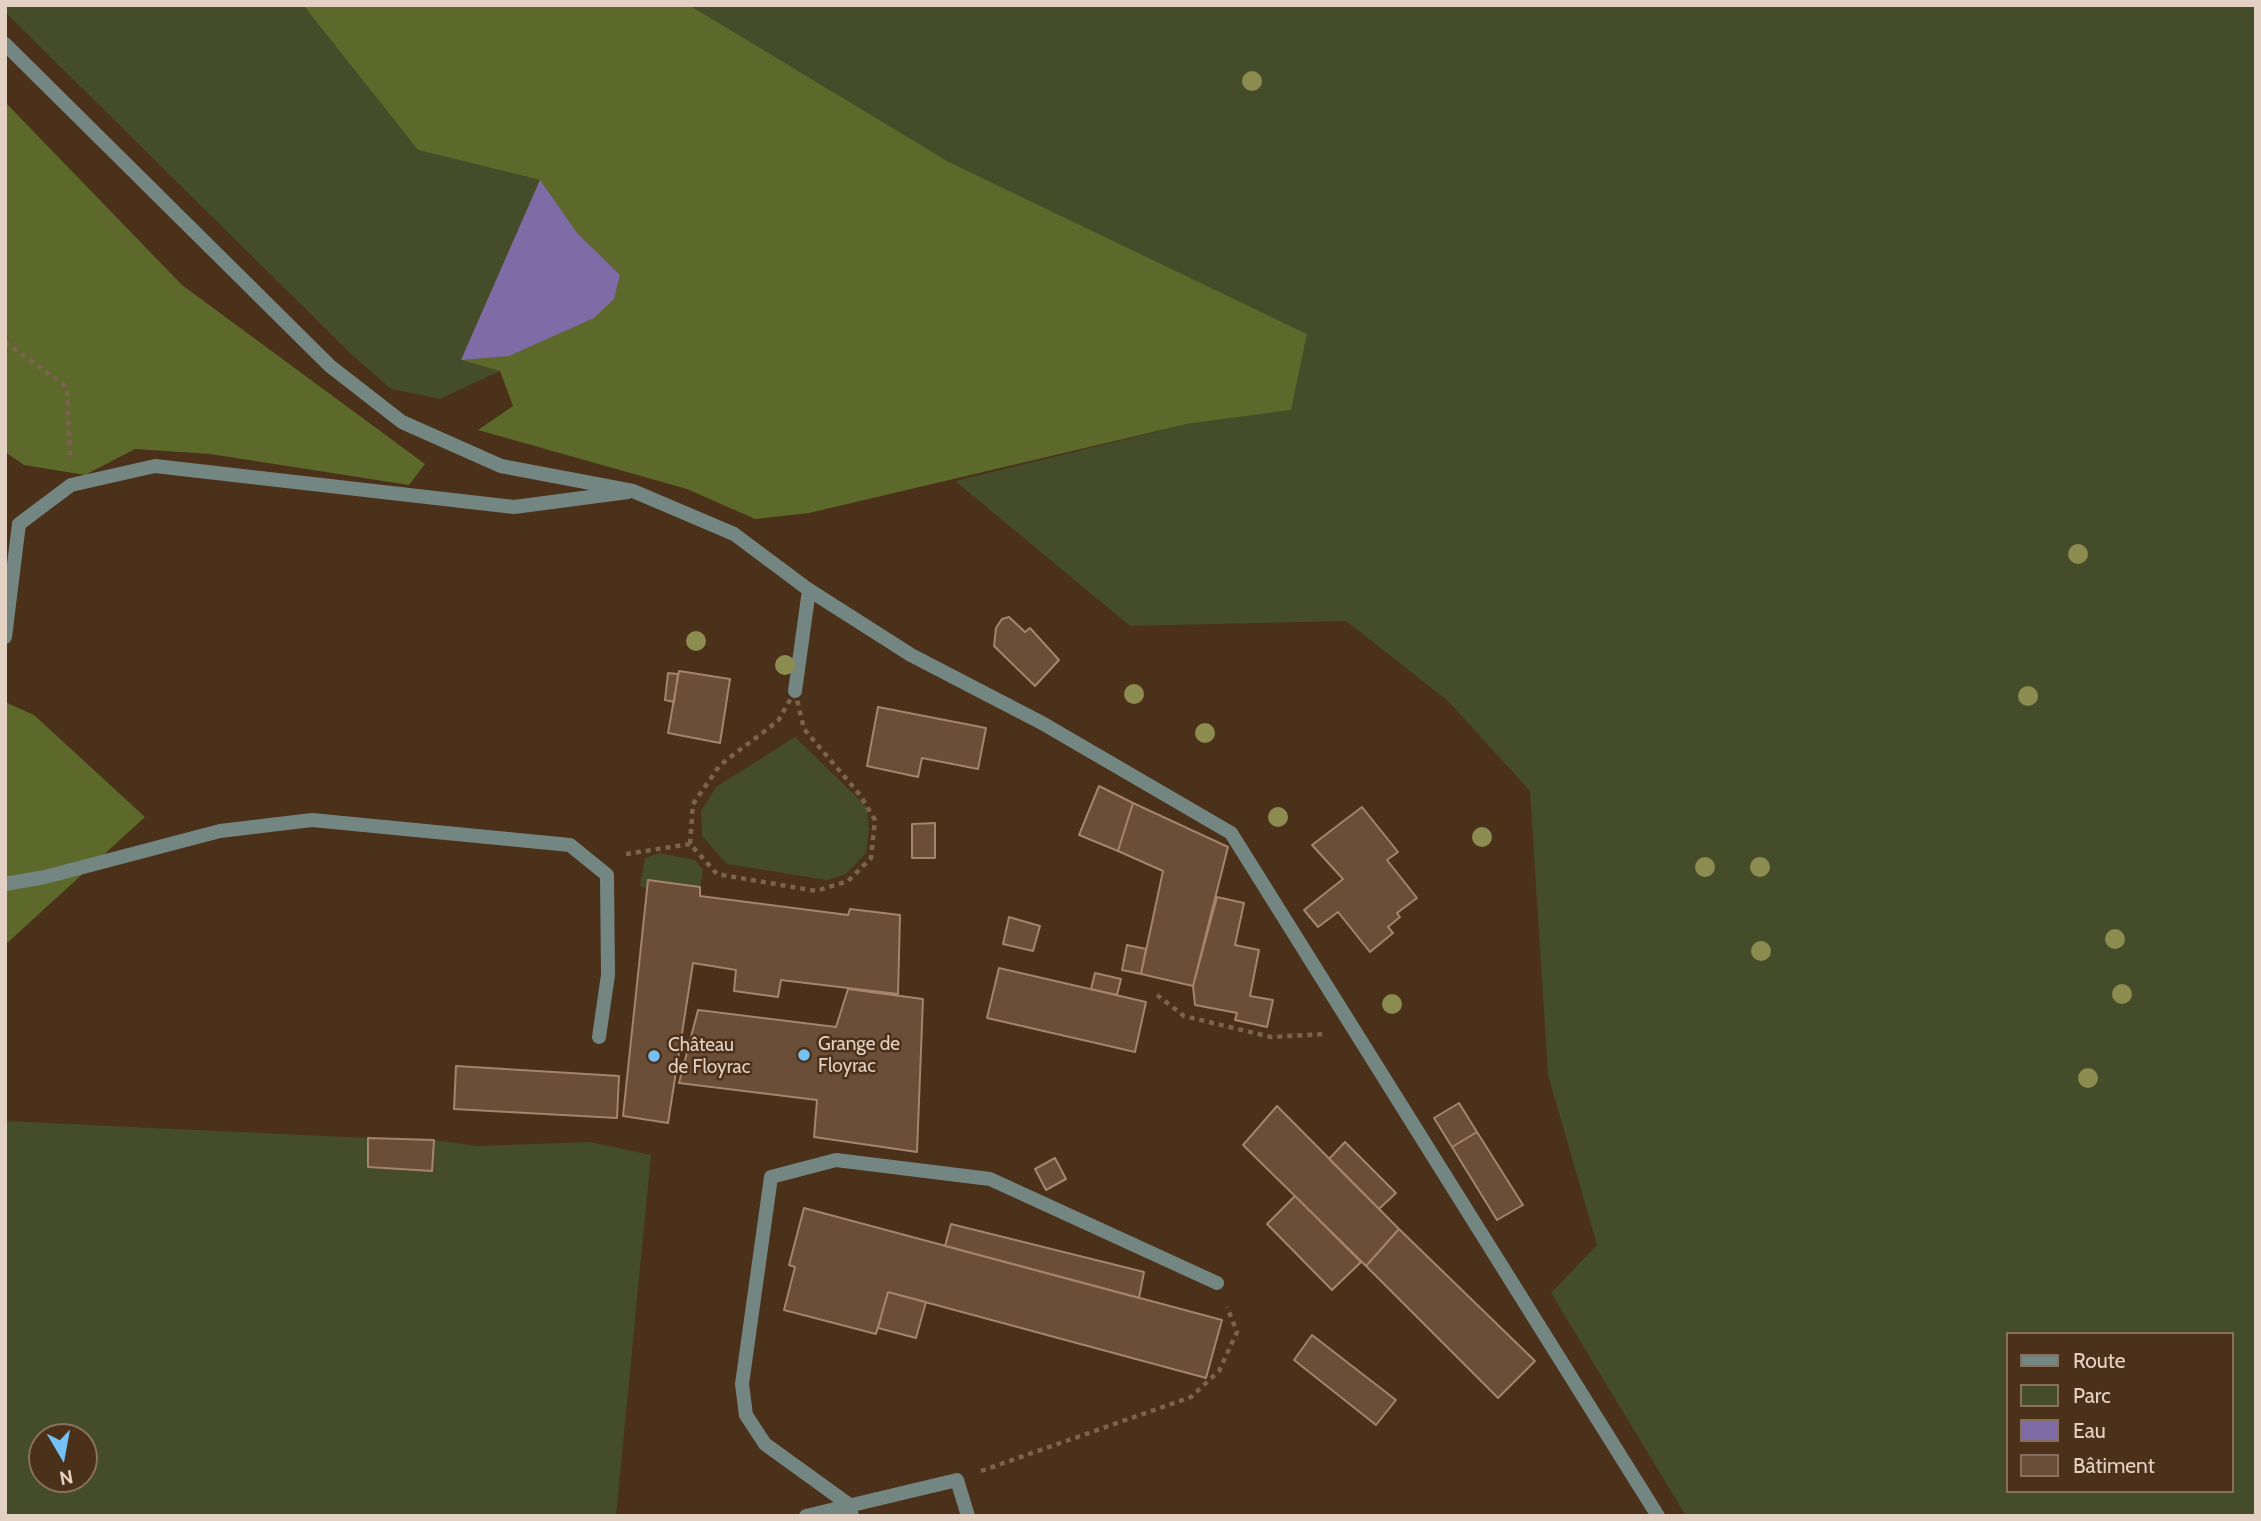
<!DOCTYPE html>
<html>
<head>
<meta charset="utf-8">
<style>
  body { margin:0 }
  #map { position:relative; width:2261px; height:1521px; overflow:hidden; background:#4b301a; font-family:Cabin,sans-serif }
  canvas { display:block }
  .frame { position:absolute; inset:0; border:7px solid #e3d1c4; pointer-events:none }
  .legend { position:absolute; left:2006px; top:1332px; width:228px; height:161px; box-sizing:border-box; background:#4b301a; border:2px solid #88705e; margin:0; padding:9px 12px; list-style:none; font-size:21px; color:#e3d1c4 }
  .legend li { display:flex; align-items:center; gap:14px; height:35px }
  .legend b { width:35px; border:2px solid #88705e }
  .north { position:absolute; left:28px; top:1423px; width:70px; height:70px; box-sizing:border-box; background:#4b301a; border:2px solid #88705e; border-radius:50%; rotate:170deg; font-size:19px; font-weight:700; line-height:28px; text-align:center; color:#e3d1c4 }
  .north::after { content:''; display:block; margin:auto; width:24px; height:32px; background:#73c1f5; clip-path:polygon(50% 0,100% 100%,50% 72%,0 100%) }
</style>
</head>
<body>
<div id="map">
<canvas width="2261" height="1521"></canvas>
<div class="frame"></div>
<ul class="legend">
<li><b style="height:9px;background:#738682"></b>Route</li>
<li><b style="height:19px;background:#444c2a"></b>Parc</li>
<li><b style="height:19px;background:#7f6ba5"></b>Eau</li>
<li><b style="height:19px;background:#6b4e37"></b>Bâtiment</li>
</ul>
<div class="north">N</div>
</div>
<script>
const c = document.querySelector('canvas').getContext('2d');
c.lineJoin = 'round';
function paint(path, color) { c.fillStyle = color; c.fill(path, 'evenodd'); }
const shape = rows => new Path2D(rows.map(r => 'M' + r).join(''));
function strokePath(path, color, width, dash) { c.strokeStyle = color; c.lineWidth = width; c.lineCap = dash ? 'butt' : 'round'; c.setLineDash(dash || []); c.stroke(path); }
function label(font, color, halo, rows, align = 'center') {
  c.font = font + ' Cabin,sans-serif'; c.lineWidth = 5; c.setLineDash([]); c.textBaseline = 'middle'; c.strokeStyle = halo; c.fillStyle = color; for (const [text, x, y, turn = 0] of rows) {
    c.save(); c.translate(x, y); c.rotate((+turn || 0) * Math.PI / 180); c.textAlign = isNaN(turn) ? turn : align; if (halo) c.strokeText(text, 0, 0); c.fillText(text, 0, 0); c.restore();
  }
}
paint(shape([
  [5,5,303,5,418,150,540,180,461,360,500,371,440,399,391,389,350,353,5,12],
  [689,5,2256,5,2256,1516,1686,1516,1551,1293,1597,1245,1548,1075,1530,791,1448,701,1346,621,1130,626,955,481,1188,424,1290,410,1307,334,949,162],
  [2007,1334,2231,1334,2231,1491,2007,1491],
  [795,737,867,807,869,829,866,853,846,874,827,880,727,864,702,836,701,811,716,787],
  [659,853,695,860,703,870,700,887,648,880,647,888,640,886,645,858],
  [5,1121,368,1138,368,1167,432,1170,434,1140,477,1146,590,1142,651,1155,616,1516,5,1516],
  [42,1437,84,1437,84,1479,42,1479]
]), '#444c2a');
paint(shape([
  [303,5,689,5,949,162,1307,334,1291,410,1187,424,809,513,755,519,687,489,478,430,513,406,500,371,461,360,540,180,418,150],
  [5,102,182,285,425,464,409,485,210,454,135,449,85,475,24,465,5,452],
  [5,702,34,715,145,817,5,945]
]), '#5c692a');
paint(shape([
  [540,180,577,233,620,275,614,299,594,318,509,356,461,360]
]), '#7f6ba5');
const building = shape([
  [1009,617,1025,632,1030,628,1059,660,1035,686,994,646,996,628,1002,619,1009,617],
  [679,671,730,679,720,743,668,733,679,671],
  [668,673,678,674,674,702,665,700,668,673],
  [878,707,986,728,978,769,922,758,918,777,867,766,878,707],
  [1099,786,1133,803,1118,851,1079,835,1099,786],
  [1133,803,1228,847,1193,986,1141,974,1163,871,1118,851,1133,803],
  [1362,807,1398,852,1387,860,1417,898,1397,913,1400,917,1388,927,1393,933,1370,952,1338,912,1318,927,1304,910,1343,879,1312,845,1362,807],
  [935,823,935,858,912,858,912,824,935,823],
  [648,880,700,887,700,896,848,915,850,909,900,915,898,994,781,980,778,997,734,991,736,970,693,963,668,1123,623,1116,648,880],
  [1217,897,1244,903,1235,945,1259,950,1250,996,1273,1000,1267,1027,1235,1020,1237,1013,1195,1005,1193,986,1217,897],
  [1009,917,1040,926,1033,951,1003,944,1009,917],
  [1127,945,1146,949,1141,974,1122,970,1127,945],
  [999,968,1146,1002,1135,1052,987,1018,999,968],
  [1095,973,1121,979,1117,995,1091,989,1095,973],
  [848,989,923,999,917,1152,814,1137,817,1100,679,1083,698,1010,836,1027,848,989],
  [456,1066,619,1076,617,1118,454,1109,456,1066],
  [1459,1103,1477,1132,1452,1147,1434,1118,1459,1103],
  [1277,1106,1399,1229,1366,1266,1243,1145,1277,1106],
  [1477,1132,1523,1205,1497,1220,1452,1147,1477,1132],
  [368,1138,434,1140,432,1171,368,1167,368,1138],
  [1345,1142,1396,1193,1379,1209,1329,1159,1345,1142],
  [1055,1158,1066,1179,1046,1190,1035,1169,1055,1158],
  [1295,1196,1361,1262,1332,1290,1267,1224,1295,1196],
  [804,1208,1222,1320,1206,1378,888,1292,876,1334,784,1310,795,1267,789,1265,804,1208],
  [951,1224,1144,1272,1139,1298,945,1246,951,1224],
  [1399,1229,1535,1361,1498,1398,1366,1266,1399,1229],
  [888,1292,926,1302,916,1338,878,1328,888,1292],
  [1312,1335,1396,1400,1376,1425,1294,1360,1312,1335]
]);
paint(building, '#6b4e37');
strokePath(building, '#a4846c', 2);
strokePath(shape([
  [5,342,67,387,70,459],
  [795,691,804,729,860,795,875,820,871,858,848,881,816,891,717,874,690,844,693,804,720,765,778,721,795,691],
  [626,854,690,844],
  [1157,995,1184,1016,1271,1037,1325,1034],
  [981,1471,1191,1397,1219,1371,1237,1332,1227,1307]
]), '#7b6350', 4.5, [5, 5]);
strokePath(shape([
  [5,637,19,524,71,485,155,466,514,507,628,492],
  [795,691,809,590],
  [5,884,45,877,220,831,312,820,570,845,607,875,608,975,599,1037],
  [806,1516,957,1480,968,1516],
  [852,1516,848,1504,765,1444,746,1415,742,1384,771,1177,836,1160,990,1179,1217,1283]
]), '#738682', 14);
strokePath(shape([
  [5,44,330,366,402,422,501,466,633,491,734,534,809,590,911,655,1042,723,1231,833,1658,1516]
]), '#738682', 14);
c.fillStyle = '#8c8c50';
for (const [x, y] of [
  [1252,81],
  [2078,554],
  [696,641],
  [785,665],
  [1134,694],
  [2028,696],
  [1205,733],
  [1278,817],
  [1482,837],
  [1705,867],
  [1760,867],
  [2115,939],
  [1761,951],
  [2122,994],
  [1392,1004],
  [2088,1078]
]) { c.beginPath(); c.arc(x, y, 10, 0, 2 * Math.PI); c.fill(); }
for (const [x, y, r, color] of [
  [804,1055,7,"#73c1f5"],
  [654,1056,7,"#73c1f5"]
]) { const dot = new Path2D(); dot.arc(x, y, r, 0, 2 * Math.PI); c.fillStyle = color; c.fill(dot); strokePath(dot, '#4b301a', 2.5); }
label('19px', '#e3d1c4', '#4b301a', [
  ["Grange de",818,1044],
  ["Floyrac",818,1066],
  ["Château",668,1045],
  ["de Floyrac",668,1067]
], 'left');
</script>
</body>
</html>
